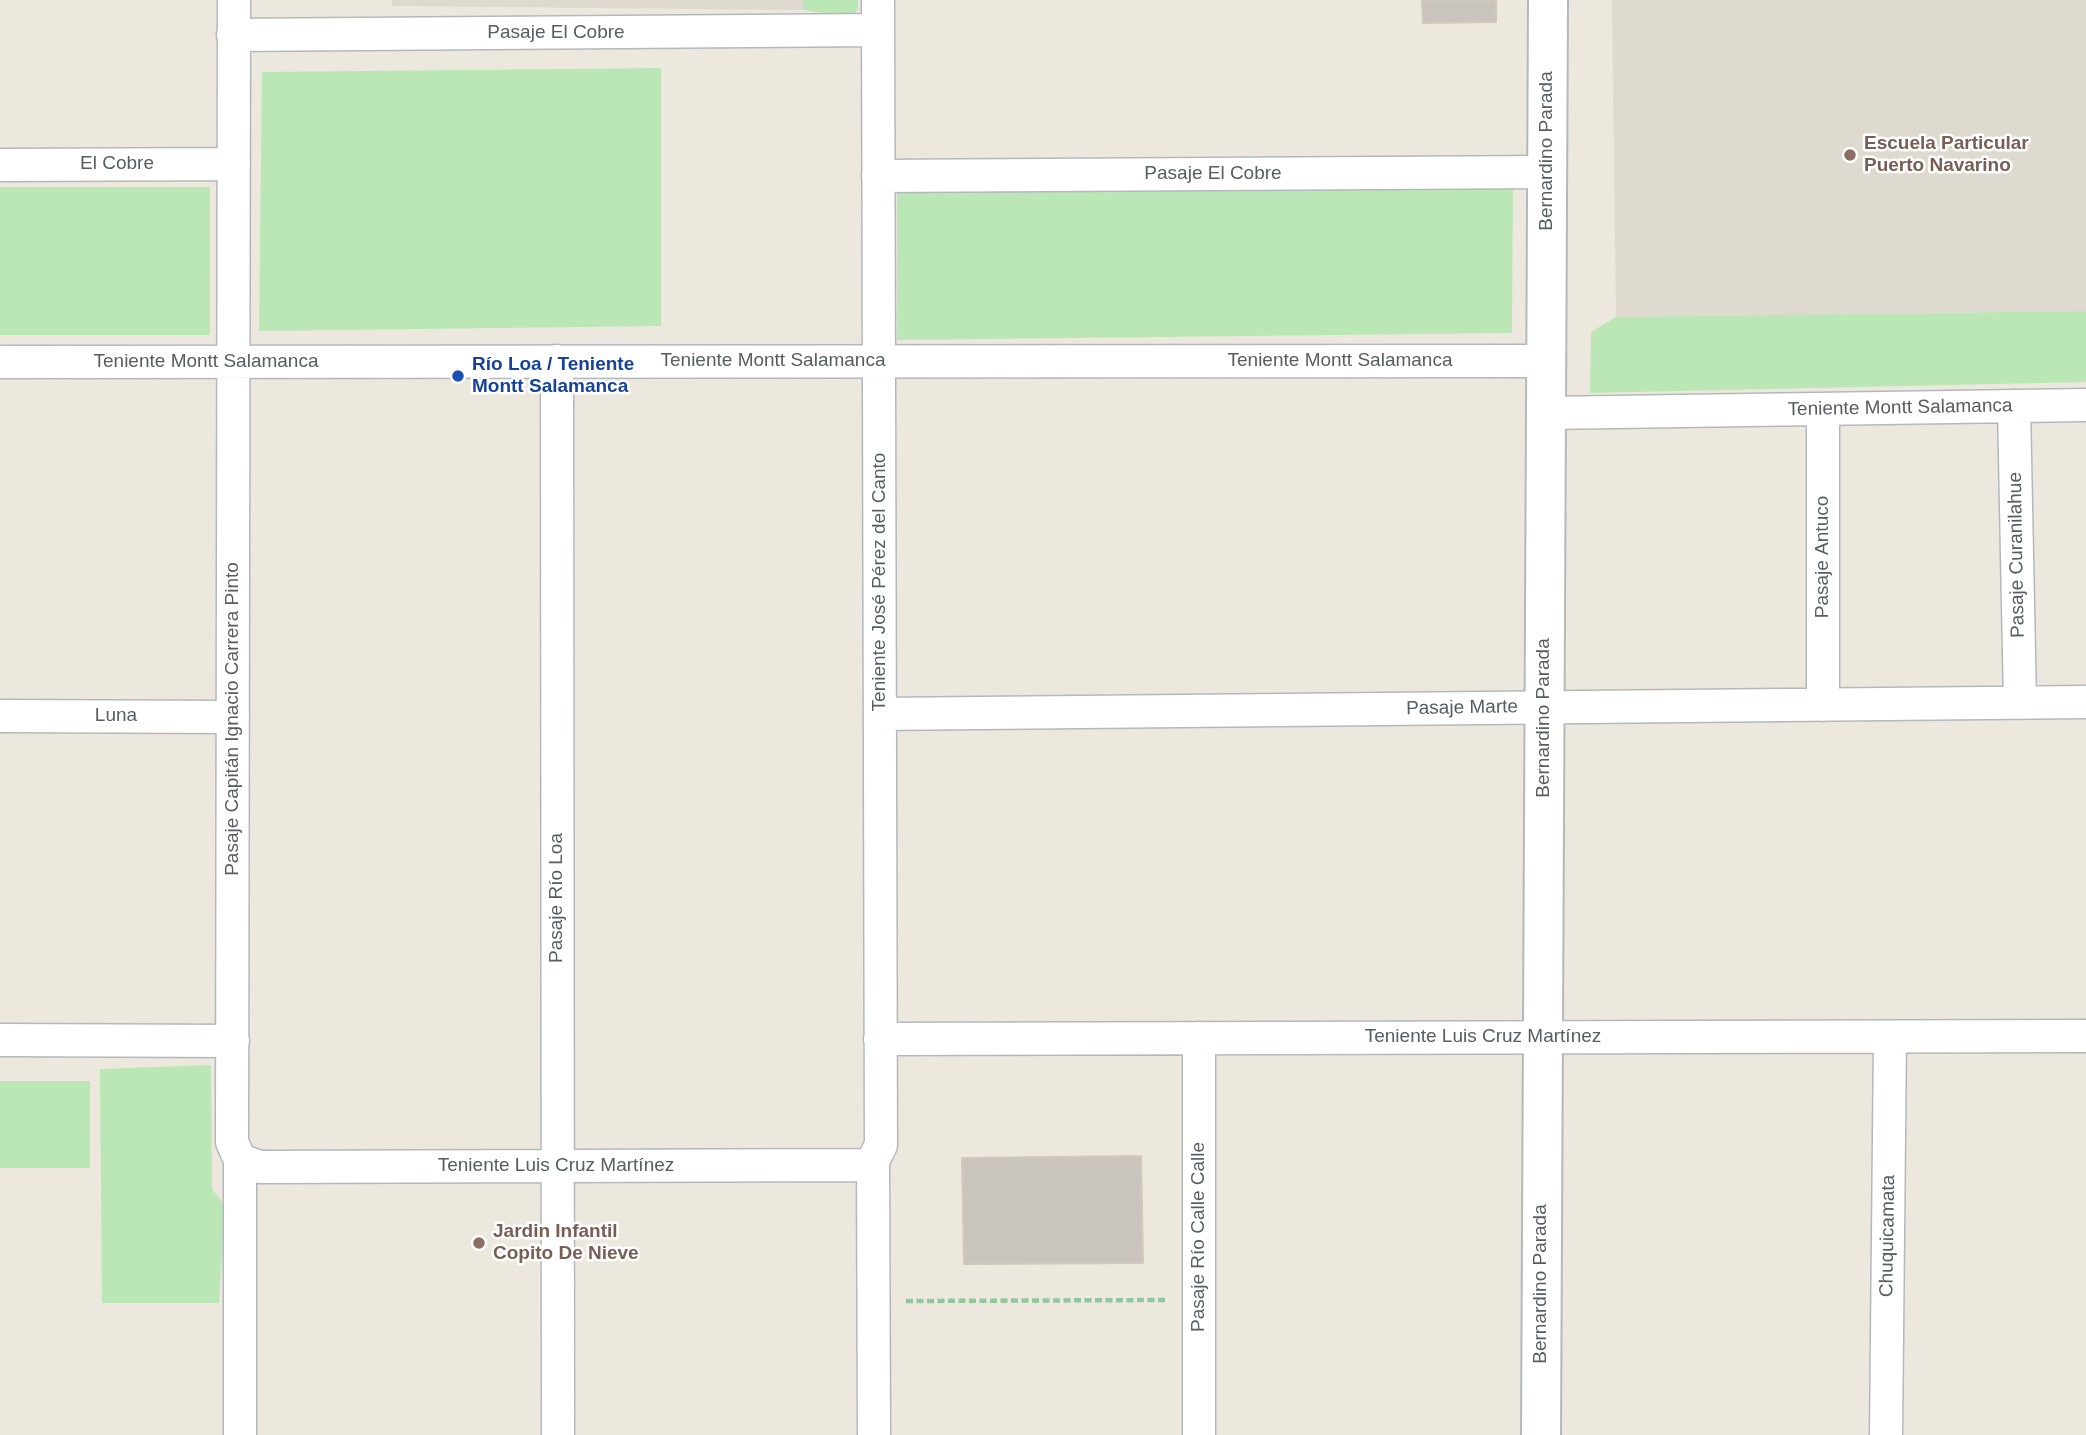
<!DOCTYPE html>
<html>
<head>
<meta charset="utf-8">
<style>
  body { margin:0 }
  canvas { display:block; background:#ede8de }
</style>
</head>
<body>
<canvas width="2086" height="1435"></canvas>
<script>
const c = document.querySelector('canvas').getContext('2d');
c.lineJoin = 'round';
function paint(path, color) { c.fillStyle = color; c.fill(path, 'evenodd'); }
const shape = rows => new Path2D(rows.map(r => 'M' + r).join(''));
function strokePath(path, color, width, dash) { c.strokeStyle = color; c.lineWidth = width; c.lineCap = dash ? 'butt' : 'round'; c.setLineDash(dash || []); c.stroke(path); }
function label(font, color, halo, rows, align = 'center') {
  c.font = font + ' Arial,sans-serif'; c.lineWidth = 5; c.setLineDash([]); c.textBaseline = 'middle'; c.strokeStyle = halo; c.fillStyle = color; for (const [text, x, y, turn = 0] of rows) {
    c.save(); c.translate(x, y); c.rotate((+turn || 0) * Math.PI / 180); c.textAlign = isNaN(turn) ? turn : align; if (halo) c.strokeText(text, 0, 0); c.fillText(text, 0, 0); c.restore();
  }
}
paint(shape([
  [392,0,803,0,803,10,392,6],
  [1612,0,2086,0,2086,311,1616,317]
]), '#dfdacf');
paint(shape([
  [803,0,858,0,858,9,851,17,803,10],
  [661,68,661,326,259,331,262,72],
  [1513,185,1512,333,897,340,897,186],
  [0,187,210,187,210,335,0,335],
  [2086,311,2086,382,1590,393,1591,332,1616,317],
  [211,1065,212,1189,225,1206,219,1303,102,1303,100,1069],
  [0,1081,90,1081,90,1168,0,1168]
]), '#bbe7b7');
const building = shape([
  [1422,0,1496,0,1496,22,1423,23,1422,0],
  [1141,1156,1143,1263,964,1264,962,1158,1141,1156]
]);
paint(building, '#c9c5bd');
strokePath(building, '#d2c9bc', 2);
const minor = shape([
  [234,0,232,1142,240,1160,240,1435],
  [233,35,878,30],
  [0,165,234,164],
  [878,176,1547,172],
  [557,361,558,1435],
  [0,362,1546,361],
  [2014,406,2020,703],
  [1823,409,1823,705],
  [1546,413,2086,405],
  [880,714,2086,702],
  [0,716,233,717],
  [1199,1038,1199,1435],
  [880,1039,2086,1036],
  [0,1040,233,1041],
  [240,1160,260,1167,865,1165,873,1161],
  [873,1161,881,1145,878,0],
  [873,1161,874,1435],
  [1886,1435,1890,1037]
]);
const tertiary = shape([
  [1541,1435,1548,0]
]);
strokePath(minor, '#b4b8bd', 35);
strokePath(tertiary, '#b4b8bd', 42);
strokePath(shape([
  [906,1301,1167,1300]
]), '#90c89b', 4.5, [7, 3.5]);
strokePath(minor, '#fff', 32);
strokePath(tertiary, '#fff', 38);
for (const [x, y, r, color] of [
  [1850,155,7,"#8d6e63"],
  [458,376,7,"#1a4fb4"],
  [479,1243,7,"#8d6e63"]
]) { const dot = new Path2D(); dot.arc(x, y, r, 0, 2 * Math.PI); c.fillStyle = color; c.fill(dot); strokePath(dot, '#fff', 2.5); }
label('19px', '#575d61', '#fff', [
  ["Pasaje El Cobre",556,33],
  ["Bernardino Parada",1547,151,-90],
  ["El Cobre",117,164],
  ["Pasaje El Cobre",1213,174],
  ["Teniente Montt Salamanca",773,361],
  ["Teniente Montt Salamanca",1340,361],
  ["Teniente Montt Salamanca",206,362],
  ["Teniente Montt Salamanca",1900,408,-1],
  ["Pasaje Curanilahue",2017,555,-91],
  ["Pasaje Antuco",1823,557,-90],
  ["Teniente José Pérez del Canto",880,582,-90],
  ["Pasaje Marte",1462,708,-1],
  ["Luna",116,716],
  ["Bernardino Parada",1544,718,-90],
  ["Pasaje Capitán Ignacio Carrera Pinto",233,719,-90],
  ["Pasaje Río Loa",557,898,-90],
  ["Teniente Luis Cruz Martínez",1483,1037],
  ["Teniente Luis Cruz Martínez",556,1166],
  ["Chuquicamata",1888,1236,-89],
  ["Pasaje Río Calle Calle",1199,1237,-90],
  ["Bernardino Parada",1541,1284,-90]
]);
label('bold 19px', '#785e54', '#fff', [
  ["Escuela Particular",1864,144],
  ["Puerto Navarino",1864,166],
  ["Jardin Infantil",493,1232],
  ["Copito De Nieve",493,1254]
], 'left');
label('bold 19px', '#164399', '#fff', [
  ["Río Loa / Teniente",472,365],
  ["Montt Salamanca",472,387]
], 'left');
</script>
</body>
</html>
